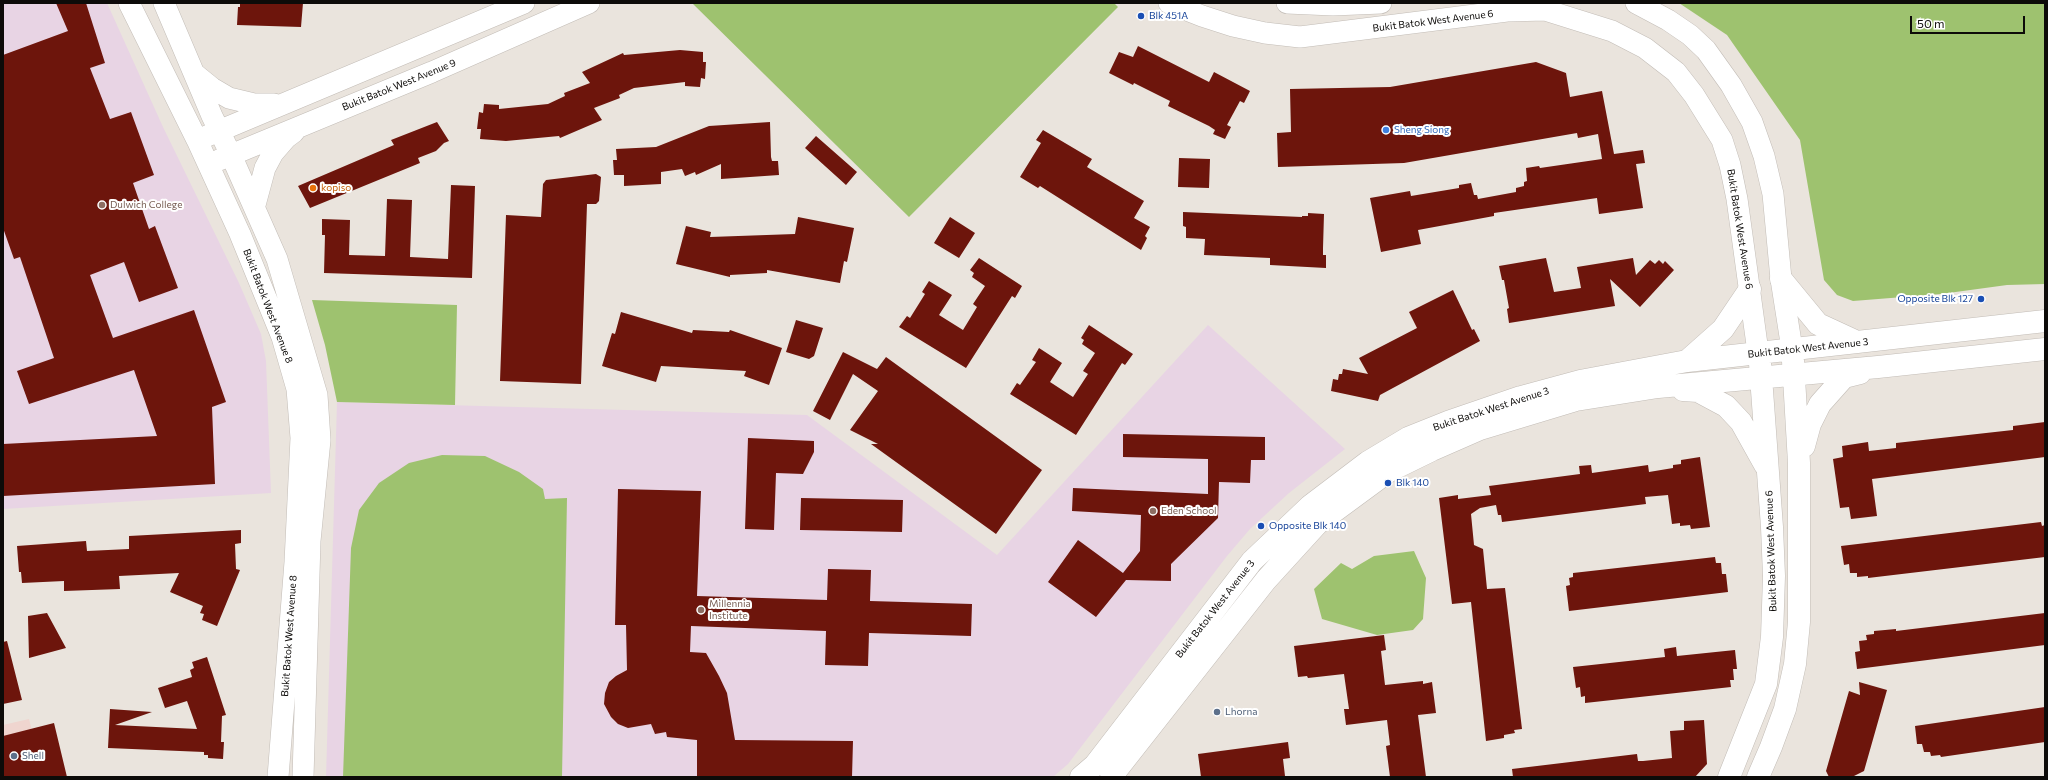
<!DOCTYPE html>
<html>
<head>
<meta charset="utf-8">
<style>
  body { margin:0 }
  #map { position:relative; width:2048px; height:780px; overflow:hidden; background:#eae4dd; font-family:Commissioner,sans-serif }
  canvas { display:block }
  .frame { position:absolute; inset:0; border:4px solid #0d0b09; pointer-events:none }
  .scale { position:absolute; left:1910px; top:16px; width:115px; height:18px; box-sizing:border-box; border:2px solid #0d0b09; border-top:0; padding-left:5px; font-size:12px; line-height:14px; white-space:nowrap; color:#0d0b09; -webkit-text-stroke:3px #fff; paint-order:stroke }
</style>
</head>
<body>
<div id="map">
<canvas width="2048" height="780"></canvas>
<div class="frame"></div>
<div class="scale">50 m</div>
</div>
<script>
const c = document.querySelector('canvas').getContext('2d');
c.lineJoin = 'round';
function paint(path, color) { c.fillStyle = color; c.fill(path, 'evenodd'); }
const shape = rows => new Path2D(rows.map(r => 'M' + r).join(''));
function strokePath(path, color, width, dash) { c.strokeStyle = color; c.lineWidth = width; c.lineCap = dash ? 'butt' : 'round'; c.setLineDash(dash || []); c.stroke(path); }
function label(font, color, halo, rows, align = 'center') {
  c.font = font + ' Commissioner,sans-serif'; c.lineWidth = 4; c.setLineDash([]); c.textBaseline = 'middle'; c.strokeStyle = halo; c.fillStyle = color; for (const [text, x, y, turn = 0] of rows) {
    c.save(); c.translate(x, y); c.rotate((+turn || 0) * Math.PI / 180); c.textAlign = isNaN(turn) ? turn : align; if (halo) c.strokeText(text, 0, 0); c.fillText(text, 0, 0); c.restore();
  }
}
paint(shape([
  [29,719,43,777,3,777,3,725]
]), '#efd5cf');
paint(shape([
  [3,3,107,3,163,127,239,283,261,334,266,361,271,493,3,509],
  [1208,325,1345,449,1289,493,1250,529,1227,556,1068,764,1053,777,326,777,337,402,807,415,997,555]
]), '#e8d4e4');
paint(shape([
  [692,3,1114,3,1118,7,909,217],
  [1679,3,2045,3,2045,284,2007,285,1941,294,1853,301,1837,295,1824,280,1800,140,1727,35],
  [312,300,457,305,455,405,337,402,325,345],
  [442,455,485,456,519,472,543,489,545,499,567,498,562,777,343,777,351,548,359,510,379,483,409,463],
  [1414,551,1426,578,1423,619,1413,630,1377,635,1322,619,1314,589,1341,563,1352,569,1374,556]
]), '#9ec26f');
paint(shape([
  [56,3,86,3,105,63,90,68,110,119,131,112,154,175,133,183,149,229,155,226,178,288,139,302,124,262,90,275,113,338,194,310,226,402,212,407,215,484,3,496,3,444,157,436,134,370,29,404,17,371,54,358,20,257,14,259,3,228,3,55,68,31],
  [240,3,303,3,301,27,237,25,238,7,240,7],
  [1138,46,1209,82,1214,72,1250,91,1244,103,1240,101,1227,125,1231,127,1225,139,1213,134,1215,130,1209,126,1168,106,1170,101,1134,83,1133,85,1109,73,1119,52,1133,57],
  [680,50,703,52,703,62,706,62,705,79,701,78,700,87,685,86,685,82,634,88,619,95,620,98,594,108,602,120,560,138,559,136,506,141,480,139,481,129,477,129,479,112,483,113,484,104,499,105,499,109,548,104,565,96,564,93,590,83,582,72,623,53,624,55],
  [1536,62,1566,73,1570,97,1602,91,1614,154,1643,150,1645,163,1636,164,1643,208,1599,214,1597,198,1494,213,1494,216,1418,230,1421,244,1381,252,1370,198,1410,191,1411,196,1459,188,1459,185,1471,183,1474,195,1477,195,1478,199,1516,192,1516,188,1524,186,1524,182,1527,181,1526,168,1539,166,1540,168,1602,159,1598,134,1578,138,1577,133,1404,163,1278,167,1277,133,1291,132,1290,89,1390,87],
  [437,122,449,141,444,143,436,151,418,158,420,163,310,208,298,186,394,145,391,140],
  [770,122,771,157,772,161,778,161,779,175,721,179,721,164,696,175,695,172,685,176,682,169,661,172,661,184,624,186,624,175,614,175,613,160,617,160,616,149,656,147,709,126],
  [1043,130,1092,159,1087,167,1144,201,1134,218,1150,227,1145,236,1147,238,1141,250,1040,186,1038,188,1020,177,1041,143,1036,140],
  [816,136,857,172,846,185,805,148],
  [1179,158,1210,159,1209,188,1178,187],
  [596,174,601,177,599,201,596,204,587,204,581,384,500,381,506,215,541,217,543,184,546,180],
  [451,185,475,186,472,278,324,273,325,235,322,235,322,219,350,220,349,255,385,256,387,199,412,200,410,257,448,259],
  [1183,212,1302,217,1302,216,1308,216,1308,213,1324,214,1323,248,1323,255,1326,255,1326,268,1270,265,1270,258,1204,255,1205,239,1186,238,1186,227,1183,226],
  [798,217,854,228,847,262,844,261,840,283,767,270,767,273,730,275,730,277,676,264,686,226,711,232,710,237,795,234],
  [950,217,975,233,959,258,934,243],
  [979,258,1022,286,1015,298,1012,296,966,368,899,327,907,316,910,318,925,294,922,292,929,281,952,295,939,315,963,330,977,307,973,304,985,286,972,277,974,273,970,270],
  [1546,258,1554,292,1581,288,1577,267,1633,258,1636,275,1650,260,1655,264,1659,260,1663,264,1665,261,1674,270,1640,307,1610,279,1615,306,1509,323,1507,309,1509,308,1504,280,1502,280,1499,266],
  [1453,290,1472,330,1474,329,1480,341,1380,395,1378,401,1331,391,1333,379,1338,380,1339,374,1342,374,1343,369,1368,374,1359,358,1417,328,1409,312],
  [621,312,692,333,693,330,729,332,730,330,782,348,769,385,744,376,746,371,661,366,656,382,602,366,612,333,615,334],
  [796,320,823,328,814,356,809,359,786,352],
  [1089,325,1133,354,1125,365,1122,363,1076,435,1010,394,1017,383,1020,385,1036,362,1032,360,1039,348,1062,363,1050,382,1073,397,1088,374,1083,371,1095,353,1082,344,1084,340,1081,338],
  [843,352,877,369,886,357,1042,470,996,534,871,444,878,444,850,430,878,391,853,374,830,420,813,411],
  [2045,422,2045,457,1872,479,1877,516,1851,519,1849,507,1840,508,1833,459,1843,457,1842,446,1868,442,1869,451,1896,448,1896,443,2013,430,2013,426],
  [1123,434,1265,437,1265,460,1251,460,1250,483,1219,482,1218,518,1171,564,1171,581,1126,580,1096,617,1048,582,1078,540,1123,573,1140,551,1141,515,1072,511,1073,488,1208,494,1208,459,1123,457],
  [748,438,814,441,814,452,803,474,776,473,774,530,745,529],
  [1700,457,1710,527,1691,529,1690,525,1680,526,1680,523,1672,524,1668,495,1645,497,1646,504,1502,522,1501,515,1498,515,1496,505,1480,508,1471,514,1474,545,1483,549,1487,589,1505,588,1522,729,1514,730,1515,733,1504,735,1504,738,1486,741,1471,602,1452,604,1439,498,1458,495,1458,499,1491,495,1489,486,1580,474,1579,466,1591,465,1592,473,1648,465,1649,472,1673,468,1673,465,1681,464,1681,460],
  [618,489,701,491,697,596,827,600,828,569,871,570,870,601,972,604,971,636,869,633,868,666,825,665,826,631,691,626,690,652,706,653,719,676,727,693,735,740,853,741,852,777,697,777,697,740,667,737,666,732,655,734,651,724,628,728,618,724,611,717,604,704,605,693,609,682,616,676,627,670,626,625,615,625],
  [801,498,903,500,902,532,800,530],
  [2041,522,2042,526,2045,525,2045,557,1868,578,1868,576,1857,577,1857,573,1850,573,1849,564,1844,565,1841,546],
  [241,530,241,543,235,544,236,569,240,570,217,626,202,620,204,614,200,613,203,606,170,592,179,573,119,576,120,589,64,591,64,581,22,583,21,572,19,572,17,546,86,541,87,551,129,549,129,536],
  [1715,557,1716,563,1721,563,1722,574,1726,574,1728,592,1569,611,1566,586,1570,585,1569,578,1573,577,1573,573],
  [47,613,66,648,29,658,28,616],
  [2045,613,2045,645,1857,669,1855,652,1860,651,1859,641,1867,640,1866,635,1874,634,1874,631,1896,629,1896,631],
  [1384,635,1386,650,1381,651,1385,685,1423,681,1423,684,1432,682,1436,713,1418,715,1426,777,1390,777,1386,746,1390,745,1387,720,1346,725,1344,709,1349,709,1344,674,1308,678,1307,676,1298,677,1294,646],
  [7,641,22,700,3,704,3,642],
  [1676,647,1677,656,1735,650,1737,669,1733,669,1734,680,1730,680,1731,687,1585,703,1585,696,1581,697,1580,687,1576,688,1573,667,1665,657,1664,649],
  [207,657,226,715,222,716,221,742,224,742,223,759,208,758,208,755,204,755,204,752,108,748,110,709,152,712,115,725,197,729,187,701,165,708,158,688,192,677,190,670,194,668,192,662],
  [1859,682,1887,690,1864,771,1852,777,1829,777,1826,771,1849,691,1860,695],
  [2045,707,2045,742,1941,757,1940,755,1931,756,1930,752,1924,752,1922,744,1917,744,1915,726],
  [1704,720,1707,764,1695,777,1513,777,1512,769,1637,754,1638,761,1643,761,1672,758,1670,731,1684,730,1684,721],
  [54,723,67,777,3,777,3,736],
  [1288,742,1290,758,1283,759,1285,776,1201,777,1198,754]
]), '#6d150c');
const minor = shape([
  [129,3,197,140,240,234,282,337,297,389,301,438,295,562,278,777],
  [164,3,212,116,231,155,277,259,317,395,320,440,310,541,303,777],
  [1169,3,1202,16,1233,26,1265,33,1300,37,1507,11,1545,10,1612,31,1645,48,1676,72,1694,95,1722,140,1730,165,1737,199,1758,352],
  [1287,3,1333,5,1381,3],
  [1636,3,1668,20,1690,35,1706,50,1731,85,1752,122,1764,156,1773,194,1781,279,1792,349],
  [196,75,212,88,229,98,254,104,274,104],
  [207,136,524,3],
  [219,160,432,72,589,3],
  [255,205,265,168,273,153,286,138,294,132]
]);
const major = shape([
  [1781,279,1818,324,1857,342],
  [1687,361,1723,329,1750,289],
  [1683,390,1698,391,1726,406,1741,422,1765,465],
  [1804,446,1810,424,1820,404,1844,377,1860,373],
  [1081,777,1095,765,1252,561,1310,506,1368,462,1408,438,1448,422,1521,397,1580,381,1687,361,2045,321],
  [1111,777,1266,580,1317,524,1389,471,1432,450,1480,429,1576,400,1658,387,1878,367,2045,349],
  [1729,777,1766,684,1772,637,1774,576,1772,527,1760,363],
  [1758,777,1771,747,1785,709,1795,664,1799,622,1799,463,1793,361]
]);
strokePath(minor, '#c2bcb6', 22);
strokePath(major, '#c2bcb6', 23);
strokePath(minor, '#fff', 21);
strokePath(major, '#fff', 22);
for (const [x, y, r, color] of [
  [1141,16,4,"#1a4fb4"],
  [1386,130,4,"#3f7fe0"],
  [313,188,4,"#e8710a"],
  [102,205,4,"#8d6e63"],
  [1981,299,4,"#1a4fb4"],
  [1388,483,4,"#1a4fb4"],
  [1153,511,4,"#8d6e63"],
  [1261,526,4,"#1a4fb4"],
  [701,610,4,"#8d6e63"],
  [1217,712,4,"#5c6f8a"],
  [14,756,4,"#5c6f8a"]
]) { const dot = new Path2D(); dot.arc(x, y, r, 0, 2 * Math.PI); c.fillStyle = color; c.fill(dot); strokePath(dot, '#fff', 1.5); }
label('10px', '#164399', '#fff', [
  ["Blk 451A",1149,16],
  ["Opposite Blk 127",1973,299,"right"],
  ["Blk 140",1396,483],
  ["Opposite Blk 140",1269,526]
], 'left');
label('10px', '#0d0b09', '#fff', [
  ["Bukit Batok West Avenue 6",1433,21,-7],
  ["Bukit Batok West Avenue 9",399,85,-22],
  ["Bukit Batok West Avenue 6",1740,229,81],
  ["Bukit Batok West Avenue 8",268,306,69],
  ["Bukit Batok West Avenue 3",1808,348,-6],
  ["Bukit Batok West Avenue 3",1491,409,-18],
  ["Bukit Batok West Avenue 6",1771,551,-92],
  ["Bukit Batok West Avenue 3",1215,609,-52],
  ["Bukit Batok West Avenue 8",289,636,-86]
]);
label('10px', '#366cbe', '#fff', [
  ["Sheng Siong",1394,130]
], 'left');
label('10px', '#c56008', '#fff', [
  ["kopiso",321,188]
], 'left');
label('10px', '#785e54', '#fff', [
  ["Dulwich College",110,205],
  ["Eden School",1161,511],
  ["Millennia",709,604],
  ["Institute",709,616]
], 'left');
label('10px', '#4e5e75', '#fff', [
  ["Lhorna",1225,712],
  ["Shell",22,756]
], 'left');
</script>
</body>
</html>
